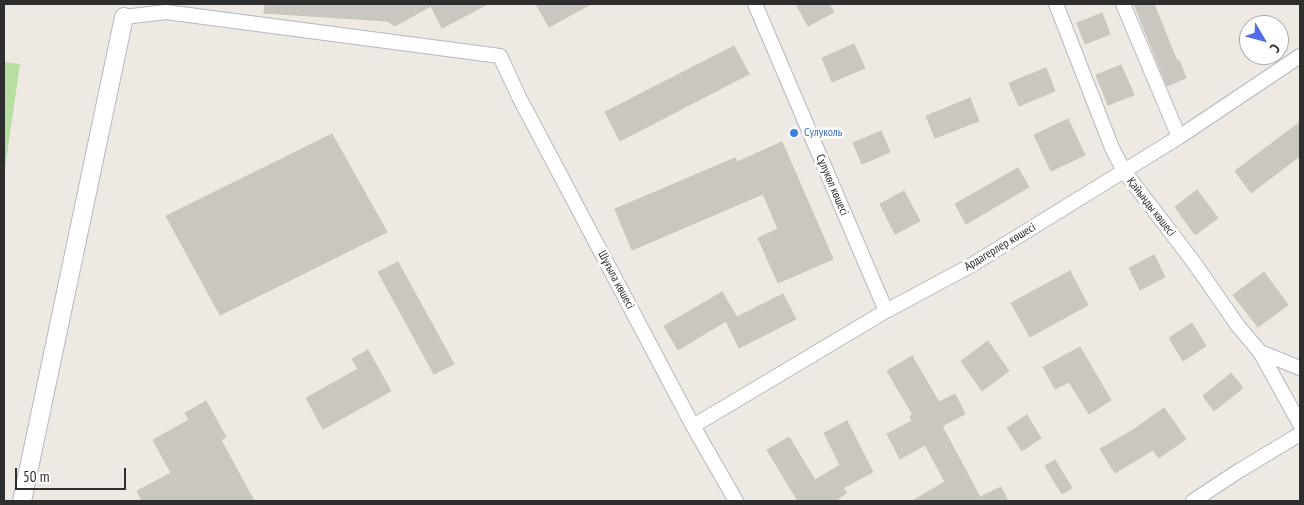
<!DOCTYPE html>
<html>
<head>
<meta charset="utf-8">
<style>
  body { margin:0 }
  #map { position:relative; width:1304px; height:505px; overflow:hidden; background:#eee9e2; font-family:"PT Sans Narrow",sans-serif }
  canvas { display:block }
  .frame { position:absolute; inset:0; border:5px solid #2e2e2e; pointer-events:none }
  .north { position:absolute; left:1239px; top:15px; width:50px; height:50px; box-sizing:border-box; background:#fff; border:1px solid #ababab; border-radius:50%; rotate:127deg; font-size:14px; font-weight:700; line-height:20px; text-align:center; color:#2e2e2e }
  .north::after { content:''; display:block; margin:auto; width:18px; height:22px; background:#526deb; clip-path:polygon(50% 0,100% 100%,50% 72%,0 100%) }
  .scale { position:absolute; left:15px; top:468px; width:111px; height:22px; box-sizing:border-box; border:2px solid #2e2e2e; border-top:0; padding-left:6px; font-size:15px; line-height:18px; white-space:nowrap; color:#2e2e2e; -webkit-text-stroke:4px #fff; paint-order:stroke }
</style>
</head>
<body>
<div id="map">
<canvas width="1304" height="505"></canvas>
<div class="frame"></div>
<div class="north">С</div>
<div class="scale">50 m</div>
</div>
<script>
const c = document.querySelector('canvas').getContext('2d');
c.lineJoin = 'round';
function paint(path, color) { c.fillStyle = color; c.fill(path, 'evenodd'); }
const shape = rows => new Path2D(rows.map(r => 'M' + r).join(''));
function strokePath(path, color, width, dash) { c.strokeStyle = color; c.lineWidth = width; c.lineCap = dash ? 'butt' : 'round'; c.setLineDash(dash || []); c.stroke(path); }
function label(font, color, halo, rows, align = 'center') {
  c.font = font + ' "PT Sans Narrow",sans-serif'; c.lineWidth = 5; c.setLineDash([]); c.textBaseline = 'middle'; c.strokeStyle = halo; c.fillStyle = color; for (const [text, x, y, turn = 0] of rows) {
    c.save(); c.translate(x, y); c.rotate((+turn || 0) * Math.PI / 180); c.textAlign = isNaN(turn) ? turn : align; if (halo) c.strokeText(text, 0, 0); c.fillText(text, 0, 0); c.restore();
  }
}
paint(shape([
  [4,62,20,64,4,175]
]), '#b7dfa4');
const building = shape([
  [265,4,488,4,442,28,431,6,395,26,387,21,264,13,265,4],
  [536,4,591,4,549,27,536,4],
  [796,4,829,4,834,12,808,26,796,4],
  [1134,4,1154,4,1177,61,1179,60,1186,78,1167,86,1134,4],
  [1102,13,1110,34,1085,44,1077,23,1102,13],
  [854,44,865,68,832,82,822,58,854,44],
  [734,46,749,74,620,141,605,112,734,46],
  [1121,65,1134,95,1108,105,1096,75,1121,65],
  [1046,68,1055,91,1019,106,1009,83,1046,68],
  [970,98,979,121,935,138,926,116,970,98],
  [1068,119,1085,155,1051,171,1034,135,1068,119],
  [1300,122,1300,156,1251,193,1235,171,1300,122],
  [881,131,890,152,862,164,853,143,881,131],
  [332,134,387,232,220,315,166,216,332,134],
  [782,142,833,259,778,283,758,238,778,229,763,194,632,250,615,209,735,158,737,162,782,142],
  [1018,168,1029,187,966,224,955,204,1018,168],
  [1197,190,1218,218,1195,235,1175,207,1197,190],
  [904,191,920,221,895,234,880,204,904,191],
  [1154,255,1165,277,1140,290,1129,268,1154,255],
  [398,262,454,364,434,374,378,272,398,262],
  [1070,271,1088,305,1030,337,1011,303,1070,271],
  [1264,272,1288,305,1258,327,1233,295,1264,272],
  [722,292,737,317,783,294,796,319,739,348,726,321,678,350,664,326,722,292],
  [1192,323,1206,346,1183,361,1169,338,1192,323],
  [988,341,1009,371,982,391,961,361,988,341],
  [1080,347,1111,400,1089,414,1069,382,1055,389,1043,367,1080,347],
  [368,350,391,391,323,429,306,398,358,369,352,359,368,350],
  [912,356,939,402,955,394,965,414,942,426,980,497,1001,487,1008,501,912,501,945,482,925,445,900,459,887,434,912,421,910,416,913,415,887,371,912,356],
  [1231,373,1243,388,1214,411,1203,396,1231,373],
  [206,401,226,437,221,440,254,501,142,501,137,491,171,473,153,440,189,420,185,413,206,401],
  [1164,408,1186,439,1159,458,1153,450,1115,473,1100,449,1133,430,1164,408],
  [1027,415,1041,438,1022,451,1007,428,1027,415],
  [847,421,873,472,843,488,847,493,834,501,798,501,767,450,789,437,815,480,840,465,824,433,847,421],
  [1055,460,1072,488,1062,494,1045,466,1055,460]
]);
paint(building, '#cac7c0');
strokePath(building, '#c9c5bb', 1);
const minor = shape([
  [755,4,886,311],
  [1056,4,1112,148,1124,171,1195,264,1238,326,1260,352,1300,368],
  [1123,4,1179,137],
  [124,17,166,12,500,56,519,97,693,426,736,501],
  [1260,352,1300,424],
  [693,426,886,311,970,266,1179,137,1300,56],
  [1193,501,1237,472,1300,434]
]);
const tertiary = shape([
  [22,501,124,17]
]);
strokePath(minor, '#b5b8c0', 16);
strokePath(tertiary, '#b5b8c0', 20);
strokePath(minor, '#fff', 14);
strokePath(tertiary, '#fff', 18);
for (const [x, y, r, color] of [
  [794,133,5,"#3f7fe0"]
]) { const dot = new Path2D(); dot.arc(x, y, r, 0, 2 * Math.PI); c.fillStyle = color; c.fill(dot); strokePath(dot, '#fff', 2); }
label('12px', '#366cbe', '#fff', [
  ["Сулуколь",804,133]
], 'left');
label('12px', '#2e2e2e', '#fff', [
  ["Сұлукөл көшесі",832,185,67],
  ["Қайыңды көшесі",1151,207,52],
  ["Ардагерлер көшесі",1000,247,-31],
  ["Шұғыла көшесі",616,280,62]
]);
</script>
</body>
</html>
